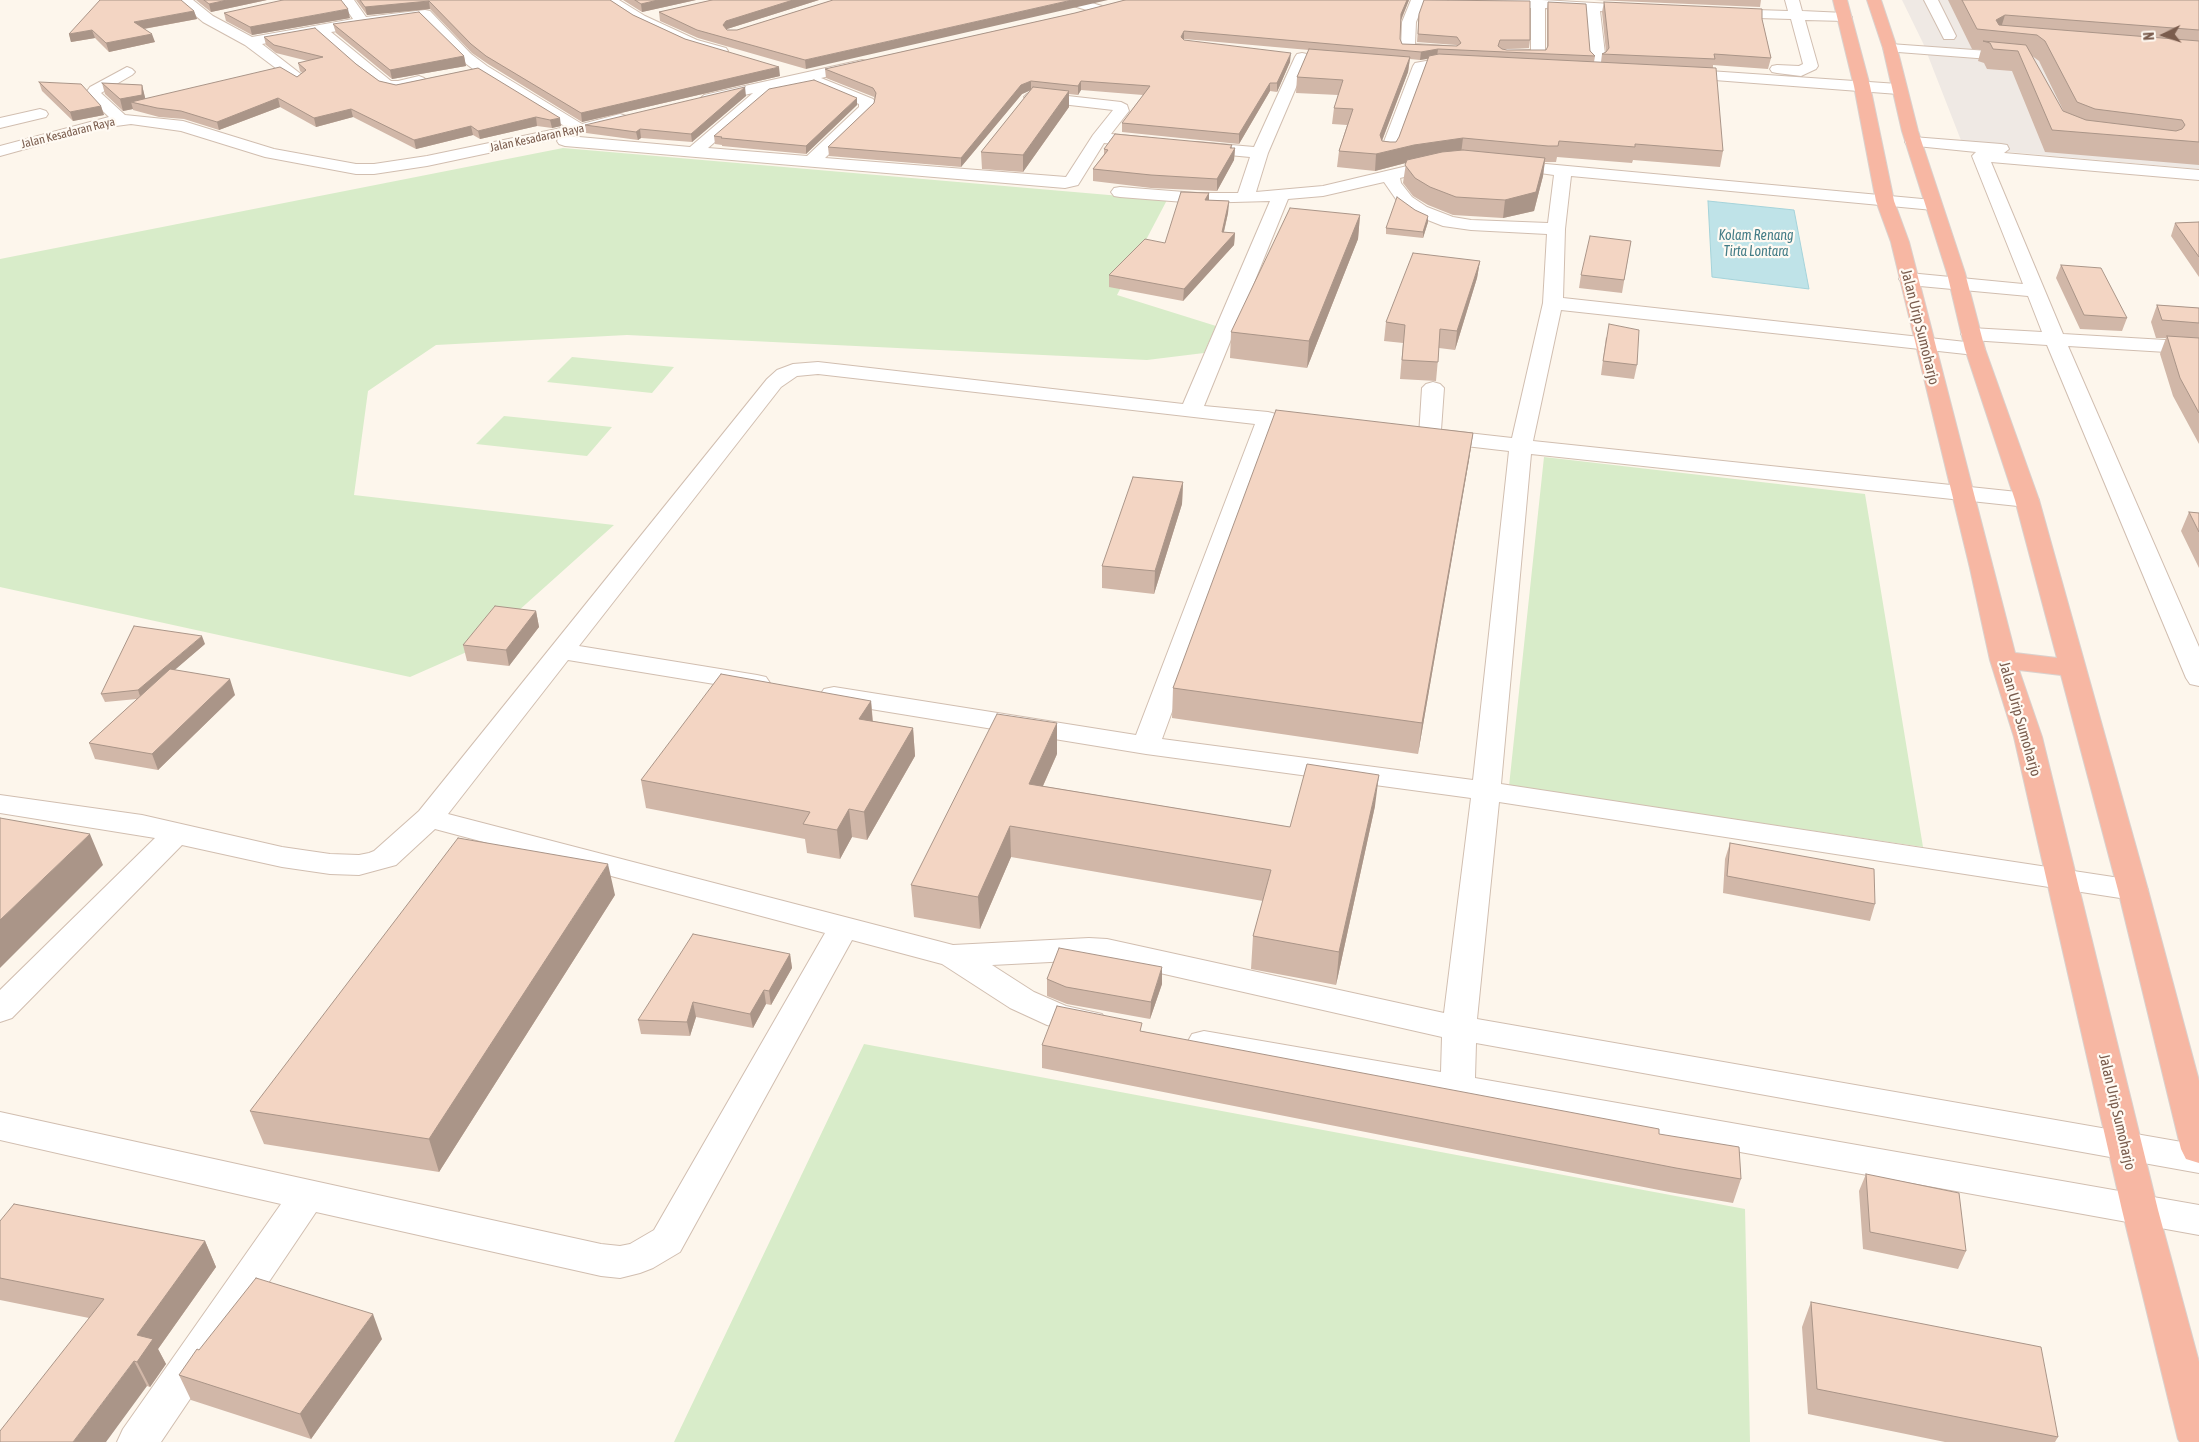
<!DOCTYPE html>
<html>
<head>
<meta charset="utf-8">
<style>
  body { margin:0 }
  #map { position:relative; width:2199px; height:1442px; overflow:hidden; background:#fdf6ec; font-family:"Asap Condensed",sans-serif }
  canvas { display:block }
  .north { position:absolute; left:2139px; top:10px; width:50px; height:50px; -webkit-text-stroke:4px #fffaf3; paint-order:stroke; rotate:266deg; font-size:14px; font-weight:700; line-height:20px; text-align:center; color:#7a5c4d }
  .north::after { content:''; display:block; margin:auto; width:18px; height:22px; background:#7a5c4d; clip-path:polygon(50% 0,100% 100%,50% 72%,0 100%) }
</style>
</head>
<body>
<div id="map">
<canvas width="2199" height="1442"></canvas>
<div class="north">N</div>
</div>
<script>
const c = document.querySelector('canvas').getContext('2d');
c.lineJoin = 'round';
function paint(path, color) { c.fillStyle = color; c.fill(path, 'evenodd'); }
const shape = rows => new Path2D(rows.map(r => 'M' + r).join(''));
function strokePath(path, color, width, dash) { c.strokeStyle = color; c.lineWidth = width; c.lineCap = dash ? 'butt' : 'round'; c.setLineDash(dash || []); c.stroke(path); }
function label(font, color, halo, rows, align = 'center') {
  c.font = font + ' "Asap Condensed",sans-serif'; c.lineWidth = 4.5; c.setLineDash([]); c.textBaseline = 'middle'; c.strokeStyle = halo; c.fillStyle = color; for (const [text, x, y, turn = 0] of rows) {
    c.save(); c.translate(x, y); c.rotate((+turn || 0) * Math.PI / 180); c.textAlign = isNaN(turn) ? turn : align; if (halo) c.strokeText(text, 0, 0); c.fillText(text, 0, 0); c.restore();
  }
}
paint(shape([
  [1902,0,2199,0,2199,169,1964,148,1923,43]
]), '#efe9e4');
paint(shape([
  [563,148,1167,200,1117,295,1216,326,1204,353,1147,360,627,335,436,345,368,391,354,495,614,525,478,647,410,677,0,587,0,259],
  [572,357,674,367,652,393,547,382],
  [504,416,612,427,587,456,476,444],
  [1544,457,1865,494,1923,847,1509,786],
  [864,1044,1745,1209,1750,1442,674,1442]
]), '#d8ecc9');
const water = shape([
  [1708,201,1794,210,1809,289,1712,277,1708,201]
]);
paint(water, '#bfe3e8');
strokePath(water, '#a5d3da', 1);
const minor = shape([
  [177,0,193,0,213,16,252,37,353,19,340,0,354,0,366,17,425,10,430,11,471,54,487,66,582,124,620,114,626,116,628,119,626,122,568,136,690,147,753,93,709,103,704,101,701,98,704,95,862,60,867,61,869,64,867,67,821,78,873,99,875,102,873,111,825,158,1066,177,1093,135,1113,110,1027,100,1024,97,1027,94,1032,92,1121,102,1127,105,1129,111,1111,134,1149,138,1155,140,1157,143,1155,146,1149,148,1104,143,1078,185,1065,188,565,146,559,144,557,141,559,138,427,166,374,174,356,174,265,157,181,131,131,124,101,128,0,156,0,146,109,117,85,94,90,87,127,67,132,69,135,72,132,75,101,93,125,115,183,121,274,149,356,164,374,164,427,156,566,127,477,72,461,60,422,19,331,32,391,81,398,81,419,76,424,78,427,81,424,84,398,91,382,88,359,71,317,34,262,44,306,78,303,81,298,83,293,81,245,45,203,22,177,0],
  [815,86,859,104,859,107,807,156,708,148,769,95,815,86],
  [602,0,619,0,645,16,697,40,726,48,728,51,726,54,721,55,687,46,635,22,602,0],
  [1061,0,1082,0,1102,6,1104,9,1097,13,1063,3,1061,0],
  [1411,0,1425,0,1416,22,1415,44,1446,46,1448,49,1446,52,1408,52,1403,51,1401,48,1402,22,1411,0],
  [1448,0,1542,0,1646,6,1648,9,1646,12,1641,13,1600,11,1605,54,1639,57,1644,58,1646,61,1644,64,1639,65,1552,59,1550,56,1552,53,1557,52,1590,54,1586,10,1545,8,1545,55,1543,58,1501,56,1499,53,1501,50,1506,49,1531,50,1531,8,1455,4,1448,0],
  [1785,0,1799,0,1802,11,1845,13,1852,17,1845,21,1805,20,1818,66,1816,69,1801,76,1777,73,1772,72,1770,69,1772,66,1777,65,1799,66,1803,64,1791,19,1724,17,1717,13,1724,9,1788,11,1785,0],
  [1924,0,1938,0,1956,36,1954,39,1944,39,1924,0],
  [1890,44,2016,53,2021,54,2023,57,2021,60,2016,61,1885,51,1883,48,1885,45,1890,44],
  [1302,53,1307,54,1309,57,1268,153,1256,192,1323,186,1441,158,1447,159,1449,163,1447,167,1400,178,1401,183,1412,197,1427,207,1453,217,1471,220,1548,223,1554,175,1540,173,1538,169,1540,165,1546,164,1933,200,1939,201,1942,205,1939,209,1933,210,1571,176,1565,229,1563,298,1975,343,1982,345,1985,349,1982,353,1975,355,1561,310,1533,441,2027,493,2035,495,2039,500,2035,505,2027,507,1531,454,1501,784,2133,880,2144,883,2148,890,2144,897,2133,900,1499,802,1477,1019,2199,1145,2199,1173,1476,1043,1475,1078,2199,1205,2199,1235,1204,1055,1192,1052,1187,1043,1192,1034,1204,1031,1441,1072,1442,1037,1107,961,1089,960,992,965,1034,992,1066,1006,1102,1014,1107,1023,1102,1032,1090,1035,1047,1025,1010,1008,942,964,852,940,680,1252,653,1268,640,1273,620,1278,601,1276,316,1212,161,1442,117,1442,123,1429,281,1204,0,1140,0,1112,601,1244,620,1246,630,1244,654,1230,825,933,435,829,396,865,359,875,330,874,282,867,182,845,12,1018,0,1022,0,990,155,838,0,813,0,795,142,815,282,847,330,854,359,855,369,853,374,851,419,811,767,379,777,370,793,364,818,362,1183,404,1270,201,1197,203,1120,197,1114,196,1111,192,1114,188,1120,187,1197,193,1238,193,1250,157,1197,152,1191,150,1189,147,1191,144,1197,142,1254,147,1295,57,1297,54,1302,53],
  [1384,182,1400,205,1415,215,1443,226,1471,230,1547,234,1543,303,1512,438,1441,430,1444,388,1440,384,1433,382,1426,384,1422,388,1419,436,1422,441,1509,451,1473,780,1162,739,1279,419,1276,414,1268,412,1204,406,1288,199,1323,196,1384,182],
  [818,374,1255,424,1136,735,834,687,824,689,820,695,824,701,834,703,1146,754,1471,798,1444,1013,1107,939,1089,938,953,945,448,814,568,660,757,691,766,689,770,683,766,677,757,675,579,646,781,387,797,376,818,374],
  [1437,59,1463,60,1468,61,1470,64,1468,67,1463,68,1437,67,1426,69,1396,152,1394,156,1382,156,1380,152,1413,66,1415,63,1437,59],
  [1680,69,1898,84,1903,86,1906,89,1903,92,1898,94,1675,77,1672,74,1675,71,1680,69],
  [40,109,46,111,48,114,46,117,0,128,0,118,40,109],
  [1913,137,2001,144,2007,145,2009,149,2004,153,2199,170,2199,180,1991,162,2063,334,2199,342,2199,354,2068,346,2199,647,2199,686,2190,684,2186,678,2047,345,1971,340,1964,338,1961,334,1964,330,1971,328,2042,332,2028,296,1909,285,1902,283,1899,279,1902,275,1909,273,2023,284,1972,156,1976,152,1907,145,1905,142,1907,139,1913,137]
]);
const highway = shape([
  [1833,0,1847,0,1870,86,1894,201,1909,242,2015,653,2057,658,2015,500,1965,349,1947,273,1902,131,1883,48,1867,0,1881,0,1897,48,1918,131,1965,273,1985,349,2039,500,2148,890,2199,1081,2199,1163,2186,1159,2181,1149,2118,890,2061,675,2019,670,2042,737,2158,1210,2199,1362,2199,1442,2180,1442,2178,1439,2122,1210,2014,737,1990,660,1970,568,1891,242,1876,201,1854,86,1833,0]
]);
strokePath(minor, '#d1beb0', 2);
strokePath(highway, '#dad1cd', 2);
paint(minor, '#fff');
paint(highway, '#f7b7a3');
paint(shape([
  [196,0,267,0,211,12],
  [356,0,610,0,633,15,685,39,780,76,582,122,488,64,472,53,430,9,367,15],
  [623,0,696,0,642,12],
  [712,0,819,0,727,29,727,30,737,30,833,0,806,69,698,38,660,21,659,12],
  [1125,0,1409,0,1401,21,1400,39,1402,44,1457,46,1456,45,1417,42,1419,14,1530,40,1529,48,1501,49,1507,50,1546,50,1547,49,1547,10,1548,2,1595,56,1594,62,1601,62,1602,54,1606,52,1602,12,1604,2,1762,19,1771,58,1768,69,1713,65,1713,68,1723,151,1720,167,1633,160,1632,163,1557,157,1556,162,1545,162,1543,176,1534,211,1503,218,1453,215,1428,205,1413,196,1403,183,1406,163,1375,171,1337,167,1339,151,1347,125,1332,124,1334,108,1338,95,1296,93,1297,77,1309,50,1184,39,1184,40,1290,62,1277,92,1270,91,1239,144,1122,132,1122,123,1143,95,1081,90,1078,95,1069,94,1069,107,1023,172,982,169,981,152,1031,90,1022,94,961,167,829,156,828,147,874,103,875,99,874,97,826,78,825,69,1075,13],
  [1410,59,1420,60,1428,59,1399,137,1396,142,1390,142,1382,141,1408,72],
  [1594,0,1761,0,1760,7],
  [1948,0,2199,0,2199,165,2045,152,2012,71,1987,69,1984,63,1978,61,1981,50,1972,49],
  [2031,55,2039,61,2064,112,2063,111],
  [194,11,197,19,144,29,155,42,109,52,95,38,71,42,69,34],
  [224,13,350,18,252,35,226,21],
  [333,24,464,56,466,66,392,79,336,33],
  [264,37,356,64,379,81,396,85,478,68,561,126,552,128,537,126,480,139,473,135,416,149,353,117,316,127,280,107,219,130,184,119,159,117,133,110,133,109,123,111,105,94,102,83,142,85,145,99,297,77,302,73,300,71,298,63,308,61,276,53,266,45],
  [39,82,101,106,104,115,73,121,42,91],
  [746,96,692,142,641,138,638,140,586,133,585,125],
  [857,105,806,154,722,146,722,145,715,144,714,136],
  [1232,148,1235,148,1234,160,1217,191,1151,188,1093,181,1093,169,1104,154,1104,149],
  [1209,193,1209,200,1229,201,1228,213,1224,232,1235,233,1234,245,1183,301,1109,287,1109,275,1165,243],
  [1360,215,1358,239,1307,368,1230,358,1231,332],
  [1428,222,1423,238,1386,234,1386,228],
  [2199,222,2199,277,2171,236,2175,223],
  [1631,241,1622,293,1579,288,1581,275],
  [1480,261,1477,278,1455,350,1439,348,1436,381,1400,379,1403,343,1384,341,1386,322],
  [2061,265,2127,318,2122,331,2080,329,2056,278],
  [2157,305,2199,308,2199,444,2173,396,2160,354,2166,338,2156,338,2151,322],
  [1606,337,1637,365,1634,379,1601,375],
  [1473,433,1469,460,1418,754,1172,718,1173,688],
  [1183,482,1182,504,1154,594,1102,588,1102,566],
  [2189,512,2199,513,2199,568,2181,531],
  [536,611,539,627,509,666,467,661,463,645],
  [205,644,174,670,235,695,158,770,95,759,89,743,137,699,105,702,101,694],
  [871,701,873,721,913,728,915,756,867,840,852,837,840,859,807,853,805,839,646,808,641,780],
  [1057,754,1043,786,1290,827,1375,806,1336,985,1251,969,1253,936,1263,901,1011,857,980,929,914,917,911,885],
  [1730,843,1875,904,1870,921,1723,893,1725,859],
  [615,895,439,1172,264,1144,250,1111],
  [790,954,792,968,771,1005,766,1004,753,1028,696,1017,690,1036,641,1034,638,1020],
  [1047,979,1162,984,1150,1019,1067,1004,1047,996],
  [1142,1031,1741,1179,1733,1203,1669,1192,1042,1068,1042,1045],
  [1866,1174,1966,1251,1958,1269,1863,1249,1859,1191],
  [0,1221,205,1241,216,1267,158,1349,166,1364,150,1387,147,1386,89,1318,0,1300],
  [1811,1302,2058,1437,2055,1442,1945,1442,1808,1414,1802,1327],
  [382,1339,311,1439,191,1400,179,1375,199,1350]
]), '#d1b7a8');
paint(shape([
  [227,0,267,0,211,12,209,4],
  [658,0,696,0,642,12,641,4],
  [793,0,819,0,727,29,724,33,723,25,726,21],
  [1072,0,1108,0,806,69,805,60],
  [1407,0,1409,0,1400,22,1401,14],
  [429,1,430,9,367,15,365,7],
  [348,9,350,18,252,35,250,27],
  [194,11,197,19,137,30,134,22],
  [2005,15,2000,31,1996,20],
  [92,30,95,38,71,42,69,34],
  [1184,31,1184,39,1180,45,1181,37],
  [152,34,155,42,109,52,106,43],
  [1438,49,1437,57,1420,60,1421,52],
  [1291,53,1290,62,1277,92,1277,83],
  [464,56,466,66,392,79,390,70],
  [1410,57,1408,72,1378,151,1380,135],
  [779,67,780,76,582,122,581,113],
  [1031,81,1031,90,1022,94,961,167,961,158,1021,85],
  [1081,81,1081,90,1078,95,1078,86],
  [1270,83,1270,91,1239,144,1239,134],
  [142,85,145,97,146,106,131,102,133,109,123,111,120,99],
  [745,87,746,96,692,142,691,134],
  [1069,91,1069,107,1023,172,1023,155],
  [278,98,280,107,219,130,217,122],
  [857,98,857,105,806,154,806,146],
  [101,106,104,115,73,121,70,112],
  [351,109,353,117,316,127,314,118],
  [536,117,537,126,480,139,478,131],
  [560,118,561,126,552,128,550,120],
  [471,126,473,135,416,149,414,140],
  [640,129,641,138,638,140,636,132],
  [1463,138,1461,154,1413,161,1375,171,1376,154,1414,145],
  [1232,145,1231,155,1235,148,1234,160,1217,191,1217,179],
  [1545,158,1543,176,1534,211,1503,218,1505,200],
  [1209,193,1209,205,1205,200],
  [1229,201,1228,213,1221,244,1222,232],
  [1360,215,1358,239,1307,368,1309,341],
  [1428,216,1428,222,1423,238,1423,232],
  [1235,233,1234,245,1183,301,1184,289],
  [1480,261,1477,278,1455,350,1457,331],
  [1473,433,1469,460,1418,754,1422,723],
  [1183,482,1182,504,1154,594,1155,571],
  [536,611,539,627,509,666,506,650],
  [202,636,205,644,141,699,138,690],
  [230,679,235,695,158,770,152,754],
  [871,701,873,728,859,719],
  [1057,723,1057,754,1030,815,1029,784],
  [913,728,915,756,867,840,864,812],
  [1379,775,1375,806,1336,985,1339,952],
  [849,809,852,837,840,859,837,830],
  [1010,826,1011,857,980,929,978,897],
  [90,834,103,865,0,968,0,920],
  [608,864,615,895,439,1172,429,1139],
  [790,954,792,968,771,1005,769,991],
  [1162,967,1162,984,1150,1019,1151,1002],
  [764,990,766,1004,753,1028,750,1014],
  [693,1002,696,1017,690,1036,687,1022],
  [205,1241,216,1267,158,1349,166,1364,150,1387,137,1362,137,1335],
  [373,1314,382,1339,311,1439,300,1414],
  [134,1361,147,1386,106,1442,73,1442]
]), '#aa9588');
const building = shape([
  [100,0,181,0,194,11,134,22,152,34,106,43,92,30,69,34,100,0],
  [204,0,227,0,209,4,204,0],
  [283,0,341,0,348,9,250,27,224,13,283,0],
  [360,0,610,0,633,15,685,39,779,67,581,113,486,56,471,44,429,1,365,7,360,0],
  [635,0,658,0,641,4,635,0],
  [712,0,793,0,726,21,723,25,727,30,737,30,833,0,1072,0,805,60,697,30,659,12,712,0],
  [1125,0,1407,0,1401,14,1400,39,1402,44,1457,46,1461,43,1457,37,1418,34,1419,14,1424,0,1530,1,1530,40,1500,40,1498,46,1502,49,1507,50,1546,50,1548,46,1548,2,1586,4,1590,51,1595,56,1438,49,1421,52,1184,31,1181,37,1184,40,1291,53,1277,83,1270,83,1239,134,1122,123,1150,86,1081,81,1078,86,1031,81,1021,85,961,158,828,147,874,103,876,93,873,88,825,69,1075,13,1125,0],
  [1962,0,2199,0,2199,30,2005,15,1996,20,1999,25,2199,41,2199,142,2052,130,2018,51,1993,49,1990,43,1983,41,2026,45,2063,111,2086,120,2176,131,2182,129,2185,125,2182,120,2095,109,2077,102,2045,41,2037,35,1977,29,1962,0],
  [1604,2,1762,9,1762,19,1771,58,1714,54,1715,59,1602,54,1606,52,1609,48,1604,2],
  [419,12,464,56,390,70,333,24,419,12],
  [315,28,356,64,379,81,396,85,478,68,560,118,550,120,536,117,478,131,471,126,414,140,351,109,314,118,278,98,217,122,181,111,157,108,131,102,280,67,297,77,306,70,298,63,323,57,274,45,264,37,315,28],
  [1309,49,1410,57,1380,135,1382,141,1390,142,1396,142,1399,137,1429,56,1439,54,1716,68,1723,151,1635,144,1635,147,1559,141,1558,146,1548,146,1463,138,1414,145,1376,154,1339,151,1353,109,1334,108,1343,80,1297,77,1309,49],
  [814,80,857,98,806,146,721,138,722,137,714,136,769,89,814,80],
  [39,82,81,84,101,106,70,112,39,82],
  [102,83,142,85,142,95,120,99,102,83],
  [745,87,691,134,640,129,636,132,585,125,745,87],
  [1033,87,1069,91,1023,155,981,152,1033,87],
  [1115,134,1232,145,1230,148,1235,148,1217,179,1151,175,1093,169,1108,150,1104,149,1115,134],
  [1463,150,1545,158,1536,192,1505,200,1456,197,1430,187,1415,178,1405,165,1407,160,1442,152,1463,150],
  [1181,192,1209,193,1205,200,1229,201,1222,232,1235,233,1184,289,1109,275,1145,239,1165,243,1181,192],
  [1397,197,1415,210,1428,216,1423,232,1386,228,1397,197],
  [1290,208,1360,215,1309,341,1231,332,1290,208],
  [2199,222,2199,257,2175,223,2199,222],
  [1590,236,1631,241,1624,280,1581,275,1590,236],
  [1413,253,1480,261,1457,331,1440,329,1438,362,1402,360,1405,325,1386,322,1413,253],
  [2061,265,2101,268,2127,318,2084,315,2061,265],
  [2157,305,2199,308,2199,323,2162,320,2157,305],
  [1609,324,1639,330,1637,365,1603,361,1609,324],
  [2167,336,2199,338,2199,413,2180,378,2167,336],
  [1276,410,1473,433,1422,723,1173,688,1276,410],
  [1133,477,1183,482,1155,571,1102,566,1133,477],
  [2189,512,2199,513,2199,532,2189,512],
  [495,606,536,611,506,650,463,645,495,606],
  [134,626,202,636,138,690,101,694,134,626],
  [170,669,230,679,152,754,89,743,170,669],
  [721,674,871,701,859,719,913,728,864,812,849,809,837,830,803,824,810,812,641,780,721,674],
  [997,714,1057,723,1029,784,1290,827,1307,764,1379,775,1339,952,1253,936,1271,870,1010,826,978,897,911,885,997,714],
  [0,818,90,834,0,920,0,818],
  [458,838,608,864,429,1139,250,1111,458,838],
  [1730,843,1874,869,1875,904,1727,876,1730,843],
  [693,934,790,954,769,991,764,990,750,1014,693,1002,687,1022,638,1020,693,934],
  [1059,948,1162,967,1151,1002,1066,987,1047,979,1059,948],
  [1057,1006,1142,1023,1140,1031,1659,1129,1659,1134,1739,1147,1741,1179,1676,1168,1042,1045,1057,1006],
  [1866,1174,1959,1193,1966,1251,1870,1232,1866,1174],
  [14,1204,205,1241,137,1335,153,1339,137,1362,134,1361,73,1442,0,1442,0,1431,104,1299,0,1278,0,1221,14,1204],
  [256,1278,373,1314,300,1414,179,1375,197,1349,199,1350,256,1278],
  [1811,1302,2041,1347,2058,1437,1817,1389,1811,1302]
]);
paint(building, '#f3d5c3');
strokePath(building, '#aa9588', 1);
label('12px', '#7a5c4d', '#fffaf3', [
  ["Jalan Kesadaran Raya",68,133,-14],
  ["Jalan Kesadaran Raya",537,138,-12]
]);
label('italic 14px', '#437c86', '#fffaf3', [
  ["Kolam Renang",1756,236],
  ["Tirta Lontara",1756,252]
]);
label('15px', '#7a5c4d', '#fffaf3', [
  ["Jalan Urip Sumoharjo",1920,327,76],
  ["Jalan Urip Sumoharjo",2020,719,74],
  ["Jalan Urip Sumoharjo",2117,1112,77]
]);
</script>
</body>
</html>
